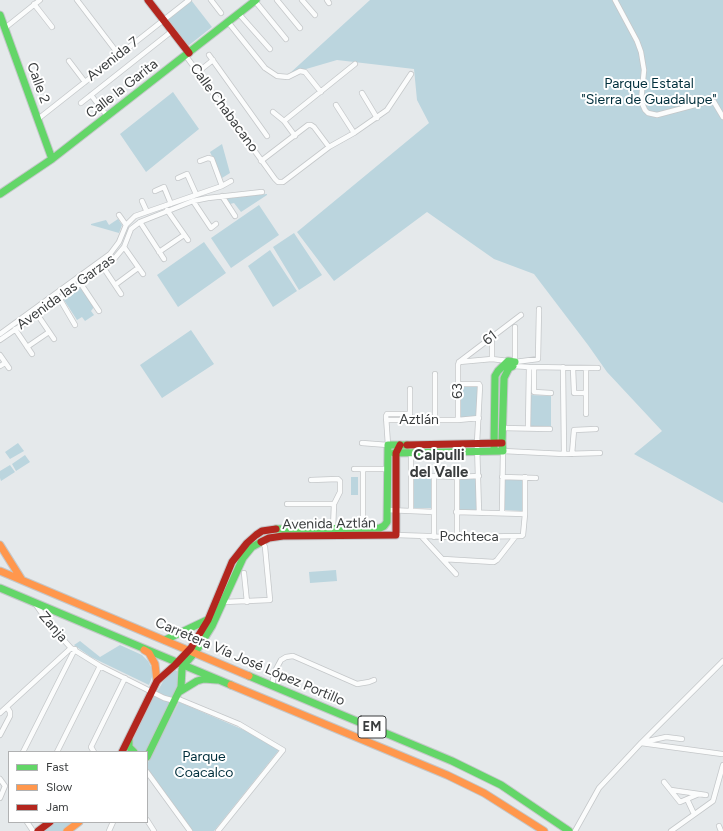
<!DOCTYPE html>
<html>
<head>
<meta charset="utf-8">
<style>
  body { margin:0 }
  #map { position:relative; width:723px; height:831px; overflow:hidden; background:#e5e9eb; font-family:Figtree,sans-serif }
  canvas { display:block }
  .legend { position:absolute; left:8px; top:751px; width:140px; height:72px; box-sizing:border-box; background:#fff; border:1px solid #b0b1b2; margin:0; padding:5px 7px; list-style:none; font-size:12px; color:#3a3d3e }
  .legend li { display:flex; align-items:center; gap:8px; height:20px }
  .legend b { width:20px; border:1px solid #b0b1b2 }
</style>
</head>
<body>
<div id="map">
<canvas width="723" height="831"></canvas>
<ul class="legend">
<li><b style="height:5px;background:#63d668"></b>Fast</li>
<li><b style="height:5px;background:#ff974d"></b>Slow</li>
<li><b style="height:5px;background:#b3261e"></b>Jam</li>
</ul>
</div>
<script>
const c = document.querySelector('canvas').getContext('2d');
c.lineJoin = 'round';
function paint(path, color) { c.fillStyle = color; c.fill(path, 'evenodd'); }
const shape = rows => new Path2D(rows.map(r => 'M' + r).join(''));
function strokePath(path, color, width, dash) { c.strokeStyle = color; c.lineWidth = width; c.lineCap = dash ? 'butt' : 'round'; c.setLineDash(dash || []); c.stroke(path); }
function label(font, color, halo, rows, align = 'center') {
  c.font = font + ' Figtree,sans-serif'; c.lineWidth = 4; c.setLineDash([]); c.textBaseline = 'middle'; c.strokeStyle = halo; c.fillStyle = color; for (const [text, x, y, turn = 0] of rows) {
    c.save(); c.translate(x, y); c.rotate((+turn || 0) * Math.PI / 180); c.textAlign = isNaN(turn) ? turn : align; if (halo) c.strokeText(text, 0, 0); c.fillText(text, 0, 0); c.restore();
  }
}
paint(shape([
  [191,0,212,27,188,46,167,19],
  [370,0,723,0,723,503,634,454,662,431,607,372,588,345,534,274,494,259,427,212,334,281,297,232,429,123,417,100,414,69,337,60,289,74],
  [173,92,199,129,146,172,120,134],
  [222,144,230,173,222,178,210,152],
  [267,194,267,195,241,212,234,203,230,204,226,198],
  [259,205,279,235,231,268,211,238],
  [118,219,122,225,119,233,91,225,91,224,106,220,109,225],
  [294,233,322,275,299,290,273,247],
  [204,242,226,273,178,307,157,275],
  [270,250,297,291,273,307,248,266],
  [81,288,94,307,91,311,94,315,85,321,82,317,77,320,64,300],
  [191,330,214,364,162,398,140,365],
  [460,386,477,386,477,417,461,417],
  [531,395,551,396,551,426,530,426],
  [18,443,24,451,10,459,5,452],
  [25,455,30,462,16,471,12,464],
  [10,465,15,472,1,481,0,478,0,471],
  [351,477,358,477,358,495,351,495],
  [414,478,431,478,431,508,414,508],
  [504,478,522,480,522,511,505,510],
  [460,479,476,479,477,510,460,510],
  [336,570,337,581,310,583,309,572],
  [80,641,100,657,120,645,142,655,148,661,152,669,152,677,149,685,91,657,74,645],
  [175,670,179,672,177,688,172,699,157,692,165,678],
  [154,694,171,703,148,750,144,752,138,752,133,748,132,741],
  [179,702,244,730,279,750,214,831,193,831,147,768,147,764],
  [54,822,77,822,65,831,44,831]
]), '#bbd5de');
const street = shape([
  [77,0,119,55],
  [211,0,221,13],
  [277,0,300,28],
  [302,0,315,15],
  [327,0,329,3],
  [615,0,637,41,641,52,644,70,641,101,645,110,648,113,657,115,710,101,714,102,723,117],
  [255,1,286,39],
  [34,4,52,27],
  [239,14,270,49],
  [228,22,265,68,277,76,288,77,300,71,305,72,321,92],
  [5,28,40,0],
  [209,55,267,136],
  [186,56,275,179,278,182,283,182,329,147,354,133,387,110,411,74],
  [69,61,85,82],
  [198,72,213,60],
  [362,93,377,118],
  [91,95,107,116],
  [81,103,172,31],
  [336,105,354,133],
  [273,112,284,121,295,136],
  [38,119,189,0],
  [284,121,355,64],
  [200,161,208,158,212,159,222,186],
  [261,161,308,125,311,125,314,127,329,147],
  [178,178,187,174,196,194],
  [155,191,164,187,171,204],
  [222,196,235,216],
  [142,201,147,212],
  [193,201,211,228,216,224],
  [167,210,188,240],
  [119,215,126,225],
  [140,222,164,259],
  [124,247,143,274],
  [159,252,184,235],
  [103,267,121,294],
  [81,284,99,311],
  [115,285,138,268],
  [58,296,75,325],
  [37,314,54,339],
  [515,327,515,362],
  [15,329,32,354],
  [0,334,110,254,119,242,126,225,135,216,222,186,231,181],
  [0,340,60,299,114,259,124,247,131,229,140,222,193,201,208,198,262,192],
  [492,342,492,359],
  [27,347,49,332],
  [0,355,9,368],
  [459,362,521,315],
  [459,362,492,359,508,361],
  [515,362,538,359,539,309],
  [514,365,513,366,529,367,598,368],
  [0,366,5,363],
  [534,367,534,392,551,393],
  [563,367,564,454],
  [573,368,574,393,586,393],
  [462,384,479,384,480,386,477,443,479,513],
  [586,414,586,368],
  [386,420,458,420,479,418],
  [435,420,435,374],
  [458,420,458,365,459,362],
  [502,428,550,429],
  [528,429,529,367],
  [362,443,388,445,386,416,387,414,410,414,410,389],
  [411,451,411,511],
  [572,454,574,430,596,429],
  [354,469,387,469],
  [411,475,457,477,479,476],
  [502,477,536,478],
  [311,480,338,479,340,481,340,492,334,504,333,529],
  [287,504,334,504],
  [387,510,434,512],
  [456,512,525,514],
  [502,512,503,451,564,454,600,453],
  [363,522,363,469],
  [396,535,457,537,522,536,523,535,525,514,525,477],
  [422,537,456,574],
  [434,537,434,476],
  [457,537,457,477],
  [443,559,494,562,497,560,515,537],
  [244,573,247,602],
  [34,602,50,625,71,648,100,666,164,698,175,701],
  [224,602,270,600,265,547,262,541],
  [272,685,275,671,281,660,286,657,293,656,357,684,369,682,374,680],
  [176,698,239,724,283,750,218,831],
  [0,713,71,648],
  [0,735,10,716,10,712,7,707],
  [644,742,666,737,682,739],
  [641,743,722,754],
  [23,752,75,649],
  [57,752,100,666],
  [94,752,91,747,125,678],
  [147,772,190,831],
  [0,779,5,786,0,798],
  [664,782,680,802,699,794],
  [671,790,706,795],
  [687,799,694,814],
  [147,820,154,831],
  [27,822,33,831],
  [719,826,721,831],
  [109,831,113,822],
  [575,831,599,788,641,743,723,661],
  [671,831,713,801,723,765]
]);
const fast = shape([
  [0,15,52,159],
  [0,194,52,159,256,0],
  [494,448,495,376,498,371,508,361,515,362],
  [394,453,503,451,502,443,504,378,509,368,513,366],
  [276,529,380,528,384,526,387,522,388,445,407,445],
  [0,588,231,685],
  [165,640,207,620],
  [249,676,452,761,501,785,569,831],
  [179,692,197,681,204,679,217,680],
  [129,740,129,747,134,752],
  [147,757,181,687,182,669,184,665,197,650,212,626,243,558,252,547,261,542]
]);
const slow = shape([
  [0,545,22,580],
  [0,571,249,676],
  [144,650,149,653,155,664,157,681],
  [231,685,447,775,484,793,544,831],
  [67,831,79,822]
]);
const jam = shape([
  [148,0,189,53],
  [407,445,502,443],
  [261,542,269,538,283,536,396,535,396,453,400,445],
  [122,752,157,681,175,665,191,648,208,620,232,562,247,543,256,535,262,531,276,529],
  [38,831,50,822]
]);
strokePath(street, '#c4c7c9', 6);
strokePath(fast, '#c4c7c9', 9);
strokePath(slow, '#c4c7c9', 9);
strokePath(jam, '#c4c7c9', 9);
strokePath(street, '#fbfcfc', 4.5);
strokePath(fast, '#63d668', 7);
strokePath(slow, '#ff974d', 7);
strokePath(jam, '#b3261e', 7);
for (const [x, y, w] of [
  [372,727,28]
]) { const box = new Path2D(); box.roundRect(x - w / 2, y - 11, w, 22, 3); c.fillStyle = '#fff'; c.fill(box); strokePath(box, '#3a3d3e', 1); }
label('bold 13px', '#3a3d3e', null, [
  ["EM",372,727]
]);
label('14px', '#3a3d3e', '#fff', [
  ["Avenida 7",113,59,-38],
  ["Calle 2",38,83,70],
  ["Calle la Garita",122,89,-38],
  ["Calle Chabacano",224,108,54],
  ["Avenida las Garzas",66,292,-36],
  ["61",490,338,-37],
  ["63",458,391,-90],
  ["Aztlán",419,420],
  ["Avenida Aztlán",329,524,-1],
  ["Pochteca",469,537],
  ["Zanja",53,627,49],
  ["Carretera Vía José López Portillo",250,662,23]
]);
label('14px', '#002f3c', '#fff', [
  ["Parque Estatal",649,84],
  ["\"Sierra de Guadalupe\"",649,100],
  ["Parque",204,757],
  ["Coacalco",204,773]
]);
label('bold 15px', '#3a3d3e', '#fff', [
  ["Calpulli",439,456],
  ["del Valle",439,473]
]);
</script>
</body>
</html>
